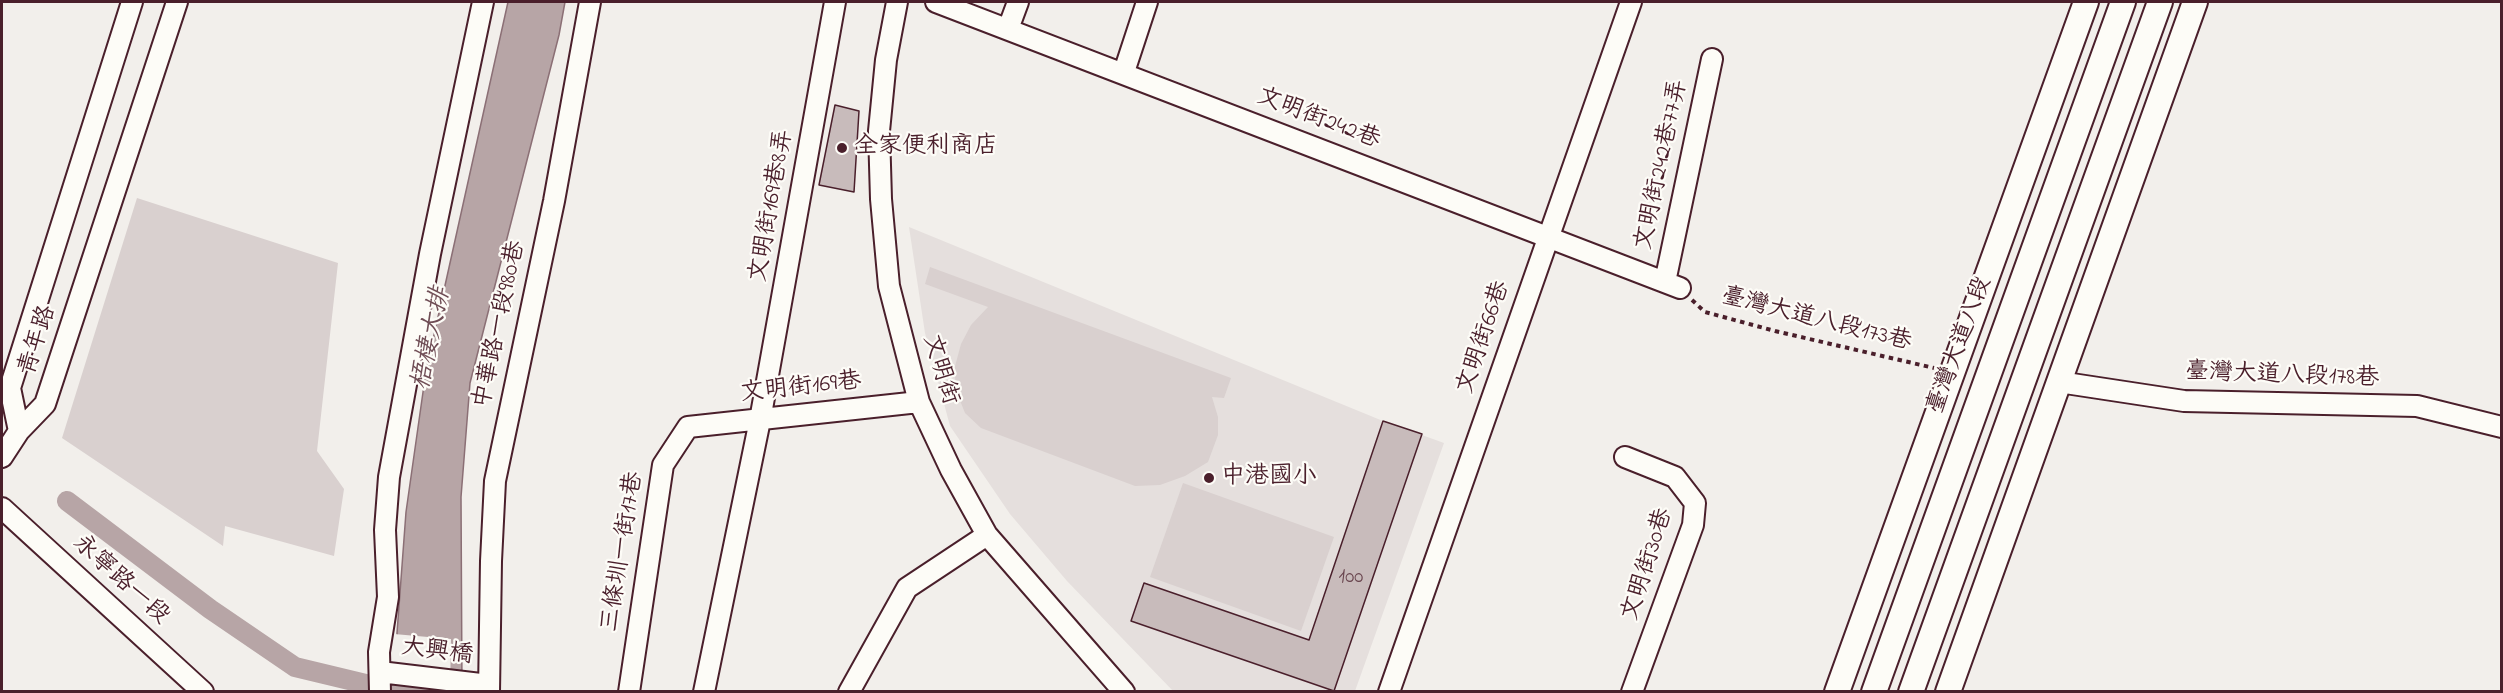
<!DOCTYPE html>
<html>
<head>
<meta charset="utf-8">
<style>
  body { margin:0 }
  #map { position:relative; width:2503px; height:693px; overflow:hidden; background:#f2efeb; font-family:"Indie Flower",sans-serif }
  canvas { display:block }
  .frame { position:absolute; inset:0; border:3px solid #4a1f2b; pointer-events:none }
</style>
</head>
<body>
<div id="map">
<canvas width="2503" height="693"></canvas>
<div class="frame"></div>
</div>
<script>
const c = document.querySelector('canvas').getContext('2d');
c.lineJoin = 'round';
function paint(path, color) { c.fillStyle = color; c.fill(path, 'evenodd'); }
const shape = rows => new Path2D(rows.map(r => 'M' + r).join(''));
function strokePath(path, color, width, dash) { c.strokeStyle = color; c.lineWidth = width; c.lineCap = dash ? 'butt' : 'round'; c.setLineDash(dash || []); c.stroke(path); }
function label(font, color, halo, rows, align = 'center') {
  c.font = font + ' "Indie Flower","LXGW WenKai TC",sans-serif'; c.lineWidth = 4.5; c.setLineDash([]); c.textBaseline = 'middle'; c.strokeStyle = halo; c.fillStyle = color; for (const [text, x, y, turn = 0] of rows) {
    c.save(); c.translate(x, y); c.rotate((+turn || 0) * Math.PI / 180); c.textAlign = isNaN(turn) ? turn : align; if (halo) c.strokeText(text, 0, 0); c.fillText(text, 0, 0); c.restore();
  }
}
paint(shape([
  [909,227,1383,421,1444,443,1355,691,1173,691,1067,581,1010,514,950,426,925,333]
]), '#e5dfdd');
paint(shape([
  [137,198,338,263,317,451,344,489,334,556,225,526,223,546,62,438],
  [930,267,1231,378,1224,398,1212,397,1218,417,1218,435,1208,462,1185,476,1160,485,1135,486,981,428,965,413,957,393,954,370,961,344,971,325,988,307,925,284],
  [1183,483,1334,537,1301,631,1150,577]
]), '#d9d0cf');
const water = shape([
  [508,2,565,2,559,35,470,383,461,497,462,691,399,692,397,633,406,512,426,371,508,2]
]);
paint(water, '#b7a5a6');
strokePath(water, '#8b6f75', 1.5);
paint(shape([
  [394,634,451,639,450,691,439,683,395,679]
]), '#f2efeb');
strokePath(shape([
  [67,501,210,609,295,667,399,692]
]), '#b7a5a6', 20);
const building = shape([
  [835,105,859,111,854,192,819,185,835,105],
  [1383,421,1422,434,1334,691,1131,621,1144,583,1309,640,1383,421]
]);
paint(building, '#c8bbbb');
strokePath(building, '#4a1f2b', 1.5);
const minor = shape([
  [897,2,886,60,879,131,881,199,889,286,919,402,951,470,987,535,1124,692],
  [936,2,1680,288],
  [1008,29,1018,2],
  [1124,72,1147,2],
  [1665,282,1712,59],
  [2059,382,2184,401,2417,406,2502,427],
  [19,431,10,388,132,2],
  [2,457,19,431,45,404,177,2],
  [1625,457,1675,477,1695,503,1693,525,1632,692],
  [2,508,203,692],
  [380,672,489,685],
  [380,692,379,652,388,597,385,530,389,477,430,254,483,2],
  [489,692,491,561,495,481,554,201,590,2],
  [629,692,663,465,688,427,919,402],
  [704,692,760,420,835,2],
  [849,692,907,588,987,535],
  [1389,692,1631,2]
]);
const major = shape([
  [1837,692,2086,2],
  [1874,692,2123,2],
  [1911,692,2160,2],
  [1948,692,2195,2]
]);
strokePath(minor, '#4a1f2b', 24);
strokePath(major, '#4a1f2b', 28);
strokePath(shape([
  [1692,300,1705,312,1775,331,1934,368]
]), '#4a1f2b', 4, [4.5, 4.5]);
strokePath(minor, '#fdfcf7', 20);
strokePath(major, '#fdfcf7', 24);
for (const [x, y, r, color] of [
  [842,148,6,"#4a1f2b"],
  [1209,478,6,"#4a1f2b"]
]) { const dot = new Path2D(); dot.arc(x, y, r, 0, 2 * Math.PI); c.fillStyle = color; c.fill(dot); strokePath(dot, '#fdfcf7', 2); }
label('21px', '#6a464f', null, [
  ["100",1351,579]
]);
label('24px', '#4a1f2b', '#fdfcf7', [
  ["文明街242巷",1318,120,21],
  ["文明街242巷77弄",1663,165,-78],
  ["文明街169巷8弄",773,206,-80],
  ["臺灣大道八段173巷",1816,321,14],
  ["中華路一段980巷",501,325,-78],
  ["文明街66巷",1485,338,-71],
  ["青年路",39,341,-72],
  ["臺灣大道八段",1961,346,-70],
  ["文明街",939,370,73],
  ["臺灣大道八段178巷",2282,377,2],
  ["文明街169巷",801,389,-6],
  ["三條圳一街17巷",624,552,-81],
  ["文明街30巷",1649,565,-72],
  ["永寧路一段",120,581,42],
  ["大興橋",437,653,7]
]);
label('24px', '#4a1f2b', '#fdfcf7', [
  ["全家便利商店",854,148],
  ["中港國小",1221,478]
], 'left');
label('italic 26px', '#704e56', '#fdfcf7', [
  ["梧棲大排",433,339,-78]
]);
</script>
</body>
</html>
